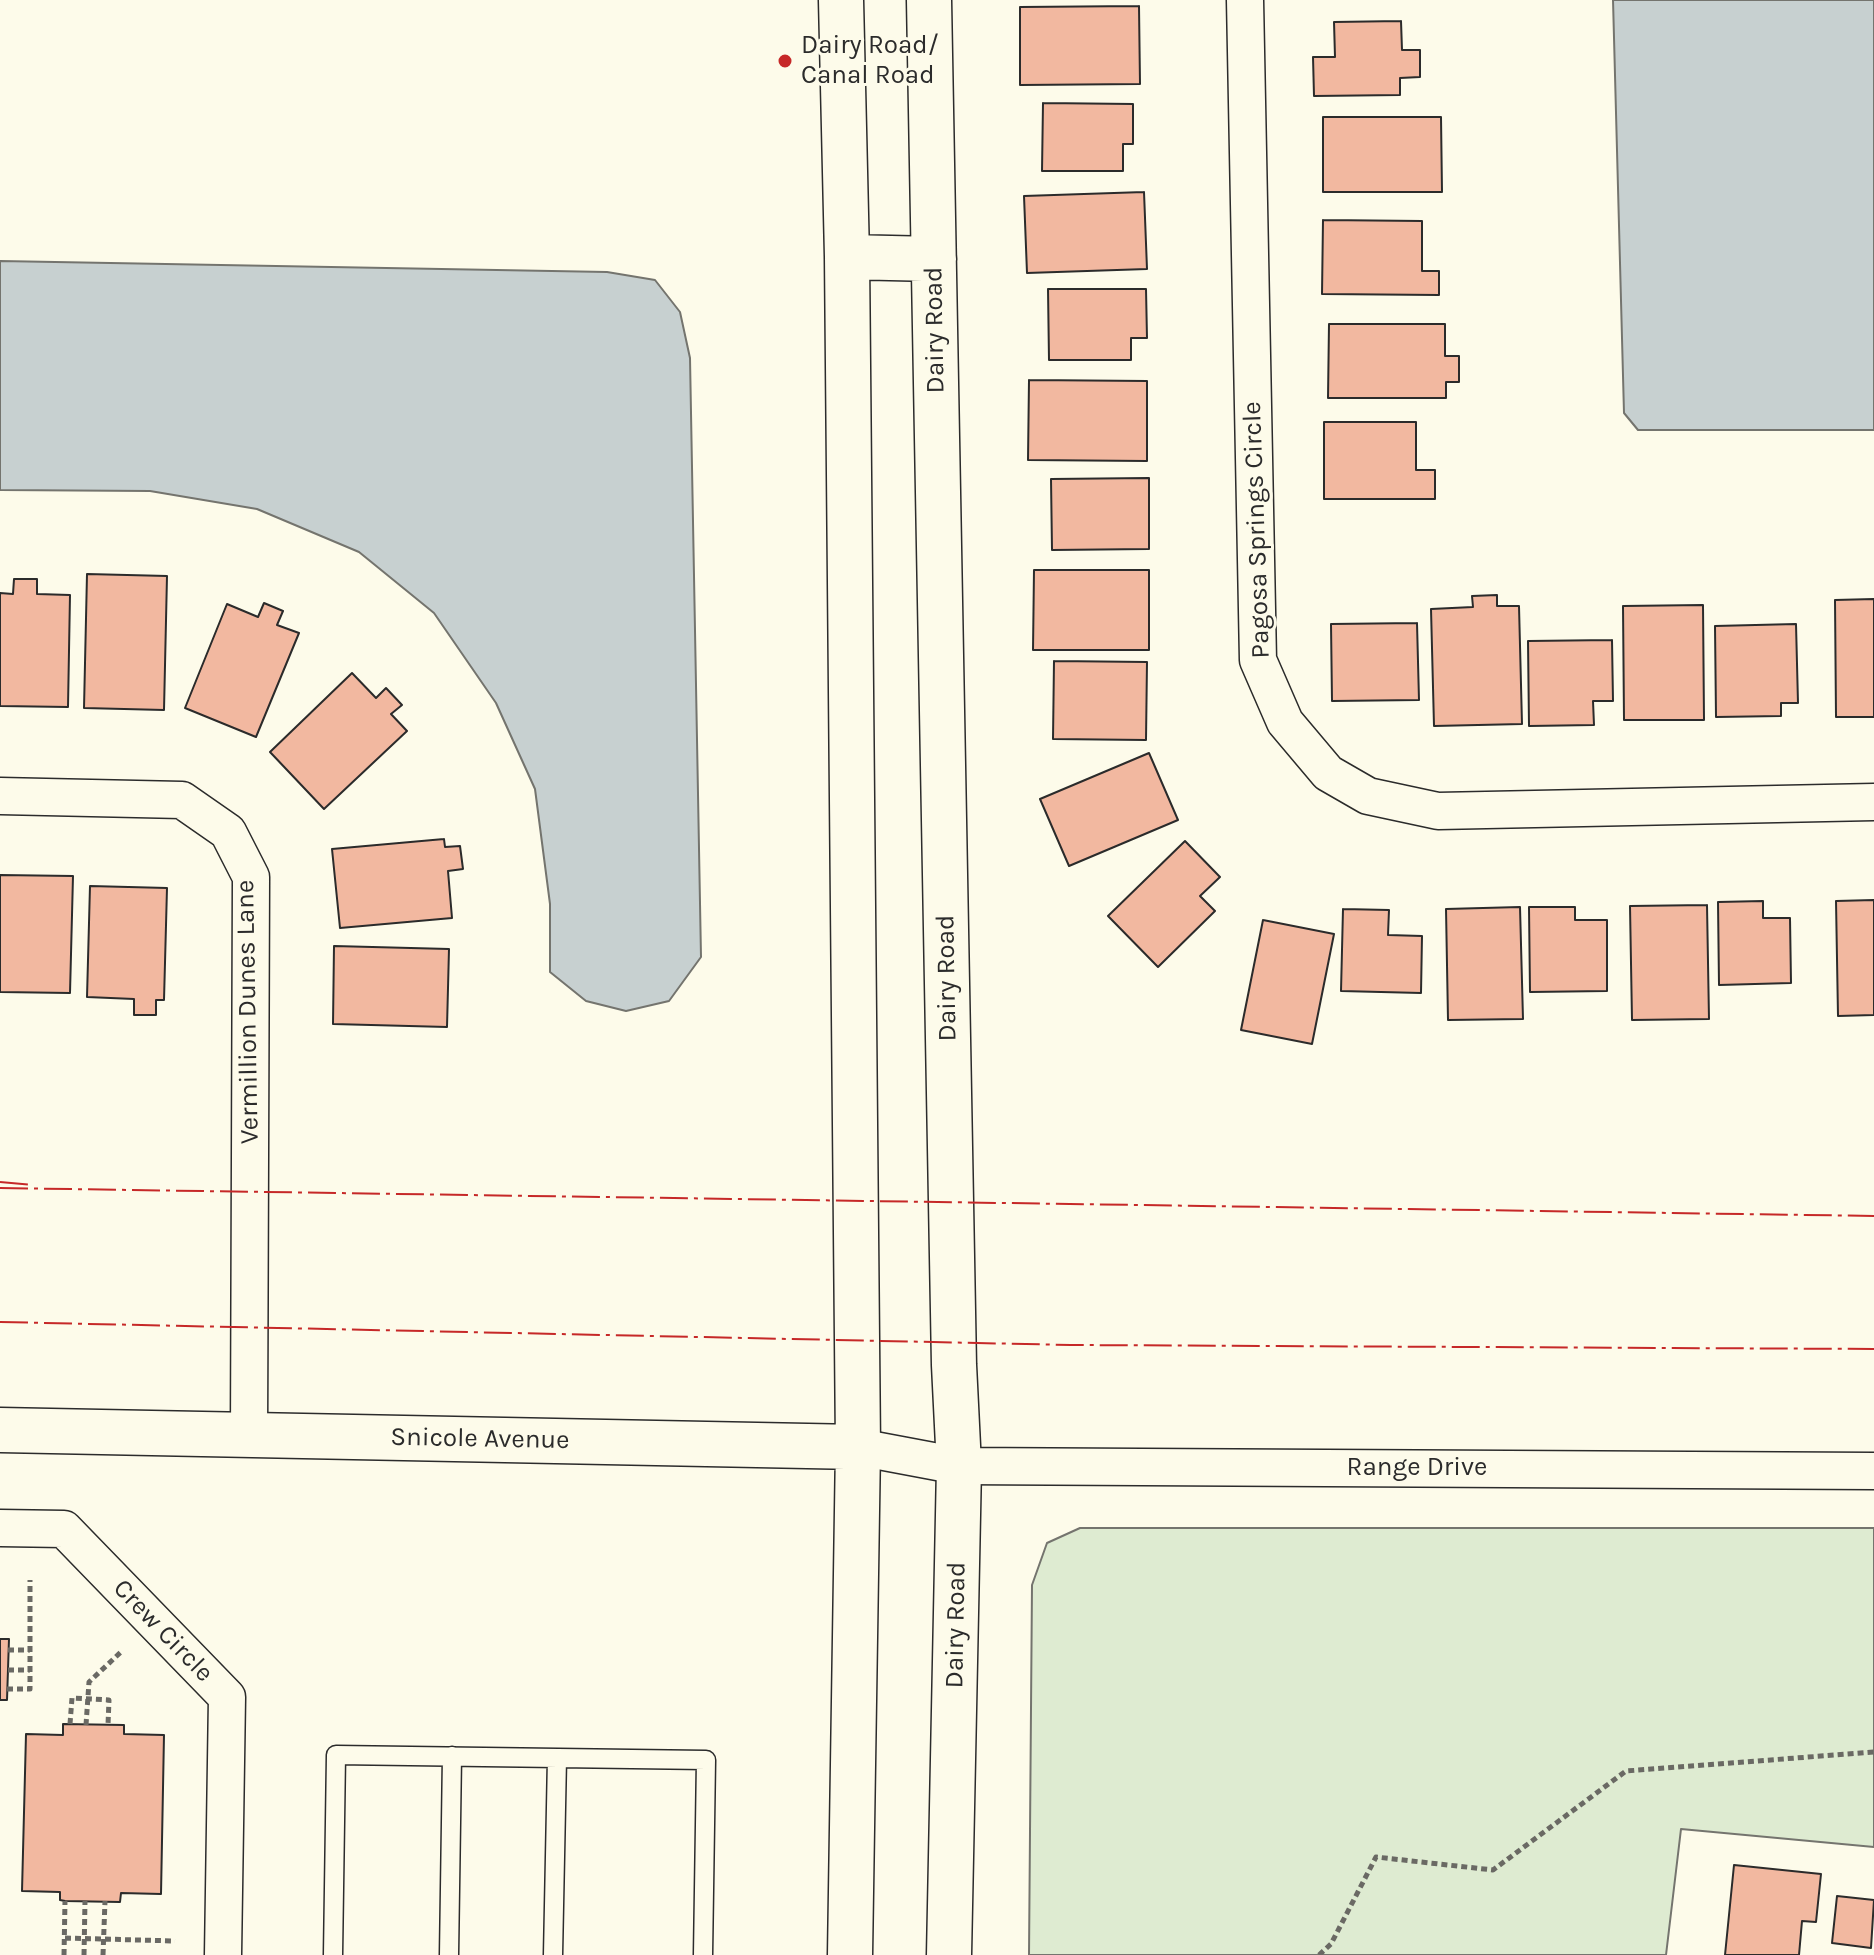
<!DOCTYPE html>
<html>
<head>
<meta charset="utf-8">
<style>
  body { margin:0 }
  canvas { display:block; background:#fdfbea }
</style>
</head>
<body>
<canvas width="1874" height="1955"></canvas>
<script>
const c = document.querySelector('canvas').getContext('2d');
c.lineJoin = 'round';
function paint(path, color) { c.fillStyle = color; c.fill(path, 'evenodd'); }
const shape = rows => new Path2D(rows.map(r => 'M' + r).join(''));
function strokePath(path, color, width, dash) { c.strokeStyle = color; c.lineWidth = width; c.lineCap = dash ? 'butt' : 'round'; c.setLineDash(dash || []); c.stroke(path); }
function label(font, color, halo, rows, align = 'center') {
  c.font = font + ' Karla,sans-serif'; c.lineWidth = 6; c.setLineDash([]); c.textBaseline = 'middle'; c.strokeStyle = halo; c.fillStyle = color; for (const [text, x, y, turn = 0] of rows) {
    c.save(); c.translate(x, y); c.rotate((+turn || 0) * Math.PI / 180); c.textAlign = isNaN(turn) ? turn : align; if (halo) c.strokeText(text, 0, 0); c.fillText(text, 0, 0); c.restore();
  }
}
const green = shape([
  [1080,1528,1874,1528,1874,1847,1681,1829,1666,1955,1029,1955,1032,1585,1047,1543,1080,1528]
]);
paint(green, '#deebd1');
strokePath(green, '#74746e', 2);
const water = shape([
  [1613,0,1874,0,1874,430,1638,430,1624,413,1613,0],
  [0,261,607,272,655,280,680,312,690,358,701,957,669,1001,626,1011,586,1001,550,972,550,904,535,789,496,703,434,613,359,552,257,509,150,491,0,490,0,261]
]);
paint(water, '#c7d0d0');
strokePath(water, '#74746e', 2);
const building = shape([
  [1139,6,1140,84,1020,85,1020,7,1139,6],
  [1401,21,1402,50,1420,50,1420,77,1400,78,1400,95,1314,96,1313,57,1335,57,1334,22,1401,21],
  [1043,103,1133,104,1133,144,1123,144,1123,171,1042,171,1043,103],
  [1323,117,1441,117,1442,192,1323,192,1323,117],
  [1144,192,1147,269,1027,273,1024,196,1144,192],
  [1323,220,1422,221,1422,271,1439,271,1439,295,1322,294,1323,220],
  [1048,289,1146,289,1147,338,1131,338,1131,360,1049,360,1048,289],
  [1329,324,1445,324,1445,356,1459,356,1459,382,1446,382,1446,398,1328,398,1329,324],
  [1029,380,1147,381,1147,461,1028,460,1029,380],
  [1324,422,1416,422,1416,470,1435,470,1435,499,1324,499,1324,422],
  [1149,478,1149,549,1052,550,1051,479,1149,478],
  [1034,570,1149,570,1149,650,1033,650,1034,570],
  [87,574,167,576,164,710,84,708,87,574],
  [14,579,37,579,37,594,70,595,68,707,0,706,0,593,13,594,14,579],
  [1497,595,1497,606,1519,606,1522,724,1434,726,1431,609,1473,607,1472,596,1497,595],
  [1874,599,1874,717,1836,717,1835,600,1874,599],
  [264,603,283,611,277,625,299,633,256,737,185,708,227,604,258,617,264,603],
  [1703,605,1704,720,1624,720,1623,606,1703,605],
  [1417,623,1419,700,1332,701,1331,624,1417,623],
  [1796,624,1798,703,1781,703,1781,716,1716,717,1715,626,1796,624],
  [1612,640,1613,701,1593,701,1594,725,1529,726,1528,641,1612,640],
  [1054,661,1147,662,1146,740,1053,739,1054,661],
  [352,673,376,698,386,688,402,705,391,714,407,731,324,809,270,752,352,673],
  [1149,753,1178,820,1069,866,1040,799,1149,753],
  [444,839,445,847,460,846,463,869,448,871,452,918,340,928,332,849,444,839],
  [1185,841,1220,877,1200,896,1215,911,1158,967,1108,916,1185,841],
  [0,875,73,876,70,993,0,992,0,875],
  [90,886,167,888,164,1000,156,1000,156,1015,134,1015,134,999,87,997,90,886],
  [1874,900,1874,1015,1838,1016,1836,901,1874,900],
  [1763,901,1763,918,1790,918,1791,983,1719,985,1718,902,1763,901],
  [1707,905,1709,1019,1632,1020,1630,906,1707,905],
  [1520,907,1523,1019,1448,1020,1446,909,1520,907],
  [1529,907,1575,907,1575,920,1607,920,1607,991,1530,992,1529,907],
  [1343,909,1389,910,1388,935,1422,936,1421,993,1341,991,1343,909],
  [1263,920,1334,934,1312,1044,1241,1030,1263,920],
  [334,946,449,949,447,1027,333,1024,334,946],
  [0,1639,9,1639,7,1700,0,1700,0,1639],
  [63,1724,124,1725,124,1734,164,1735,161,1894,121,1893,120,1902,65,1901,60,1900,60,1892,22,1891,26,1734,63,1735,63,1724],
  [1734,1865,1821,1874,1816,1922,1802,1921,1799,1955,1725,1955,1734,1865],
  [1837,1896,1874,1900,1871,1948,1832,1943,1837,1896]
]);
paint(building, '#f2b8a0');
strokePath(building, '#2b2b2b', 2);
const service = shape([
  [333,1955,336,1755,706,1760,703,1955],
  [449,1955,452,1756],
  [553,1955,557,1758]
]);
const minor = shape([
  [1245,0,1258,660,1285,722,1328,773,1368,796,1438,811,1874,802],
  [0,796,182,800,228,832,251,877,249,1435],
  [858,1447,959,1466,1874,1471],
  [0,1528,64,1529,227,1697,223,1955]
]);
const tertiary = shape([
  [841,0,847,257,858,1447,850,1955],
  [929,0,954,1365,959,1466,949,1955],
  [847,257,934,259],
  [0,1430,858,1447]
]);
strokePath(service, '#2b2b2b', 21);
strokePath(minor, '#2b2b2b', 39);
strokePath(tertiary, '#2b2b2b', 47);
strokePath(shape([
  [8,1650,30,1650],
  [8,1670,30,1670],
  [7,1689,30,1689,30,1580],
  [70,1724,72,1698,109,1700,108,1725],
  [86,1725,89,1682,123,1650],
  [65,1938,175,1941],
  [64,1955,65,1901],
  [84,1955,85,1901],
  [103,1955,105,1901],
  [1319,1955,1331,1944,1376,1857,1493,1870,1626,1771,1874,1752]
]), '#6a6964', 5, [6, 4]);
strokePath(service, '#fdfbea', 18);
strokePath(minor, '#fdfbea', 36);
strokePath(tertiary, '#fdfbea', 44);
strokePath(shape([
  [0,1182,33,1185],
  [0,1188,1874,1216],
  [0,1322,1071,1345,1874,1349]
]), '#c62828', 2, [28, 6, 4, 6]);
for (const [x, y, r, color] of [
  [785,61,8,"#c62828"]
]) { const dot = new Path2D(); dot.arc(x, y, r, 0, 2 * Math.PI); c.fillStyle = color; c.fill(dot); strokePath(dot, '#fdfbea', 3); }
label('26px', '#2b2b2b', '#fdfbea', [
  ["Dairy Road/",801,46],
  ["Canal Road",801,76]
], 'left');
label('26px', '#2b2b2b', '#fdfbea', [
  ["Dairy Road",935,330,-91],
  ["Pagosa Springs Circle",1257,530,-92],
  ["Dairy Road",947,978,-91],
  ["Vermillion Dunes Lane",248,1012,-91],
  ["Snicole Avenue",480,1439,1],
  ["Range Drive",1417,1468],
  ["Dairy Road",956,1625,-89],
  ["Crew Circle",163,1631,46]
]);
</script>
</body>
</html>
